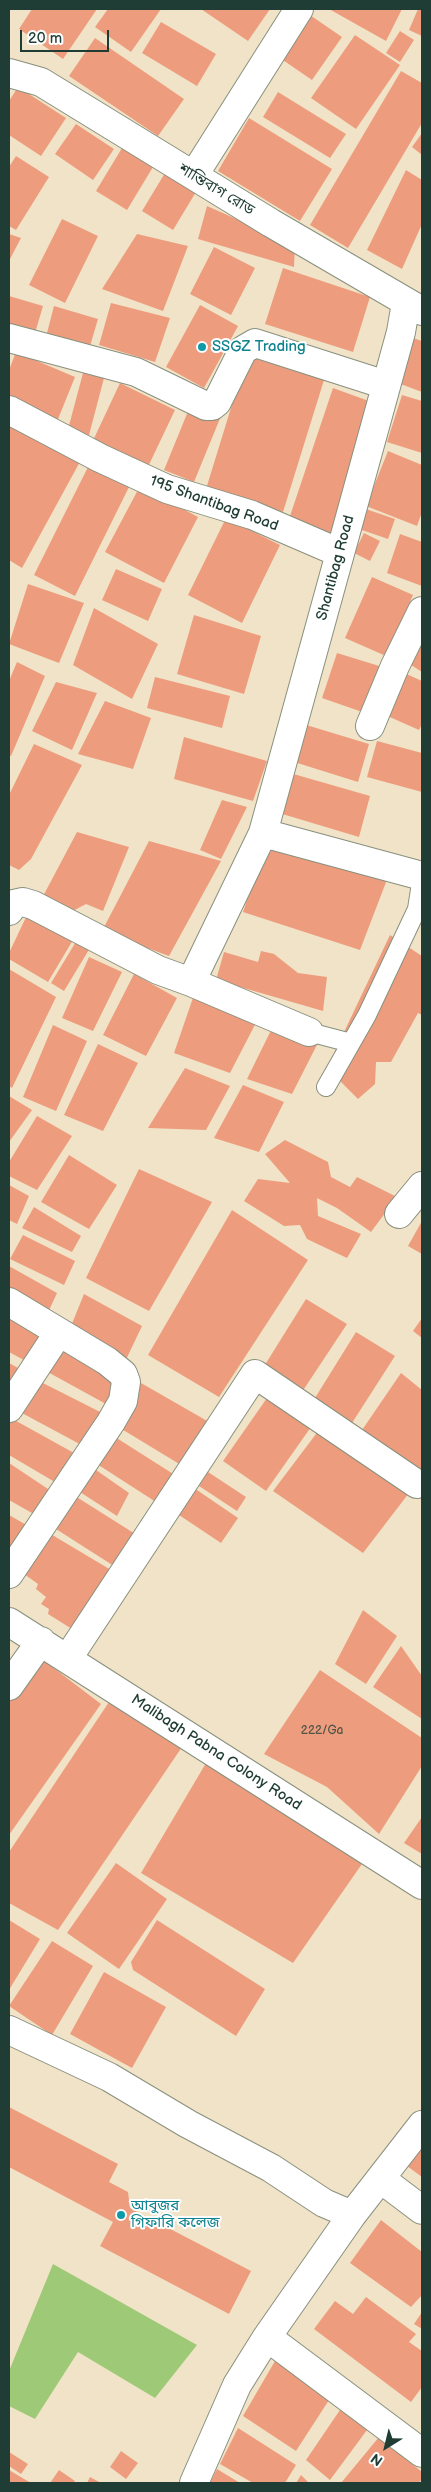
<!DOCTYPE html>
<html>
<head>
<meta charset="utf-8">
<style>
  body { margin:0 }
  #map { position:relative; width:431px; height:2492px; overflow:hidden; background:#f1e3c7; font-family:"Balsamiq Sans",sans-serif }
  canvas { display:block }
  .frame { position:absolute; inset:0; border:10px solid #1f3d34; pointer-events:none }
  .north { position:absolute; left:361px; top:2422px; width:50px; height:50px; -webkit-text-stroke:4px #fff; paint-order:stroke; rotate:216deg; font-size:14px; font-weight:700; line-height:20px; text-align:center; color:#1f3d34 }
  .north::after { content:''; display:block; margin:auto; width:18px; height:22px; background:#1f3d34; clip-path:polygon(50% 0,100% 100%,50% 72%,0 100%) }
  .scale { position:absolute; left:20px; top:30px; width:89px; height:22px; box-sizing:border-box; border:2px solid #1f3d34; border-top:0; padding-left:6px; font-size:15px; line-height:18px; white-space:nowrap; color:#1f3d34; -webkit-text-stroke:4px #fff; paint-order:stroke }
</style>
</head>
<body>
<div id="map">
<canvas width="431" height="2492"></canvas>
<div class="frame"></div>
<div class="north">N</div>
<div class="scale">20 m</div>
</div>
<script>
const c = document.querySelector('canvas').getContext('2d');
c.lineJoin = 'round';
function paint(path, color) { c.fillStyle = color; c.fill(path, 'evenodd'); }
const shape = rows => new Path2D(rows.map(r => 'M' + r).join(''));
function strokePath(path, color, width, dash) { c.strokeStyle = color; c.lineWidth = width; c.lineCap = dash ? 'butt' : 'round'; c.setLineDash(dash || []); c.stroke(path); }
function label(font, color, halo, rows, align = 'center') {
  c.font = font + ' "Balsamiq Sans","Noto Sans Bengali",sans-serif'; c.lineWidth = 4; c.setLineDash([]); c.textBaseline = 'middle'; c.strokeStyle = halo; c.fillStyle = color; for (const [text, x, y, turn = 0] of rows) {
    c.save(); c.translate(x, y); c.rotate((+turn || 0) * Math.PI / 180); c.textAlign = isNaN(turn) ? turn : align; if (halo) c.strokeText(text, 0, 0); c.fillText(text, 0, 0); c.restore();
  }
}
paint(shape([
  [53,2264,197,2345,155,2398,78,2352,35,2419,9,2406,9,2371]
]), '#9eca77');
paint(shape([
  [32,9,97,9,63,59,19,29],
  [108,9,161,9,131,52,95,27],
  [201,9,270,9,248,41],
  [329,9,402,9,386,41],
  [418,9,422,9,422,36,409,30],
  [307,13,342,37,312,80,277,56],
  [161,22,216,54,197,86,142,53],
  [400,31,414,40,400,62,386,53],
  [355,35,400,65,356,129,311,98],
  [95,38,184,99,158,136,69,76],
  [401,71,422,83,422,123,348,248,310,225],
  [18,87,66,118,41,156,9,135,9,101],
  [278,92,346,134,330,158,263,117],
  [249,118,332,169,300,221,218,171],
  [76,124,114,149,93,180,55,154],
  [422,133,422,155,412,147],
  [122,148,153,167,127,210,96,191],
  [16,156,49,177,16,230,9,226,9,167],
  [168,168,199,187,173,230,142,211],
  [406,170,422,180,422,224,402,269,367,250],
  [207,206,295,245,294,267,198,239],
  [62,219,98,236,65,303,29,285],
  [9,234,21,238,9,261],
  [137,234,188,246,163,311,102,289],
  [214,247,255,268,231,315,190,294],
  [283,268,370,297,353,352,265,324],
  [9,296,43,306,35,333,9,325],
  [111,303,170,318,155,362,99,345],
  [200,305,238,326,204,388,166,367],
  [54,306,98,319,90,346,47,333],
  [413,338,422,341,422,392,398,383],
  [16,352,75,377,56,424,9,404,9,370],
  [247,356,324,380,283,512,206,489],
  [83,373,104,378,88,439,67,433],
  [120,383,175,410,145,473,90,447],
  [333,388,377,404,334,534,289,519],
  [402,395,422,401,422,453,387,442],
  [191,404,221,416,194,482,164,470],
  [9,418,82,458,22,568,9,560],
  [388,451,422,465,422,512,417,526,366,506],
  [88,467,129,487,75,596,34,575],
  [140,486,198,517,164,583,105,552],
  [363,508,395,519,388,539,356,528],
  [226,518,280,545,242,623,188,595],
  [364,533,380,541,370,561,354,553],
  [400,534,422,542,422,586,387,573],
  [116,569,162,589,148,621,102,600],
  [372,577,413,595,386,656,345,638],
  [28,584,84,603,59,663,9,644],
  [94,608,158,644,132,699,73,665],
  [194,615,261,636,244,694,177,674],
  [422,619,422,672,402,659],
  [337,653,389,669,368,714,322,698],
  [17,662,45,676,11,756,9,755,9,681],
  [402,672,422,681,422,724,419,730,383,714],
  [155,677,230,696,222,728,147,708],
  [56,682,97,693,72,750,32,731],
  [105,701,151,718,133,769,78,754],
  [303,724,369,744,358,782,291,761],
  [184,737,267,761,253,801,174,779],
  [377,741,422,753,422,792,367,777],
  [34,744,82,765,31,859,19,870,9,865,9,795],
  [290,773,370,796,359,837,279,813],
  [222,800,247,807,221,859,200,850],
  [77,832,129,847,103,911,86,904,67,914,41,900],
  [149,841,221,861,169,956,102,931],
  [266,843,388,877,360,950,243,912],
  [28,913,73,940,48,982,9,959,9,953],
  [390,935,422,956,422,1015,418,1013,391,1062,376,1062,375,1084,358,1099,327,1068],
  [77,940,90,948,64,991,51,983],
  [261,951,274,954,298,973,327,977,323,1011,216,980,224,952,258,962],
  [89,957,122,972,93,1031,62,1018],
  [9,969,56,997,12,1088,9,1086],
  [134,974,177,998,146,1056,103,1035],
  [195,992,260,1015,230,1073,174,1053],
  [281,1010,325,1029,292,1094,247,1079],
  [53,1025,87,1041,56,1111,23,1097],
  [98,1044,138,1063,103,1131,64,1115],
  [185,1068,230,1086,206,1130,148,1128],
  [243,1085,284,1102,259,1152,214,1138],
  [9,1096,32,1110,9,1142],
  [37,1116,72,1136,37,1190,9,1176,9,1162],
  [285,1140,328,1162,331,1177,350,1187,357,1177,397,1197,371,1232,337,1208,317,1198,318,1216,361,1234,347,1258,307,1239,300,1225,284,1226,244,1201,258,1179,290,1183,265,1154],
  [69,1155,117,1185,89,1229,41,1202],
  [139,1169,212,1202,149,1311,86,1278],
  [9,1185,29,1196,17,1224,9,1220],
  [34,1207,81,1236,72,1252,22,1228],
  [232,1210,308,1260,219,1397,148,1355],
  [422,1221,422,1254,408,1246],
  [23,1235,75,1261,64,1285,10,1259],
  [9,1266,57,1293,44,1321,9,1301],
  [84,1294,142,1326,122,1368,67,1336],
  [306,1299,347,1324,302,1392,263,1368],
  [9,1311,52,1334,33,1365,9,1352],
  [422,1318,422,1338,413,1331],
  [356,1332,395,1356,352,1423,315,1398],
  [60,1341,123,1374,106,1404,44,1370],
  [9,1363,20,1369,9,1389],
  [401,1373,422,1390,422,1478,360,1433],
  [37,1380,108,1416,89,1449,20,1412],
  [141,1383,209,1422,181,1465,115,1425],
  [267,1398,311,1427,266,1491,223,1461],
  [9,1417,83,1458,65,1488,9,1455],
  [319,1430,409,1493,363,1553,273,1491],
  [115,1437,178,1477,159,1504,97,1464],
  [9,1463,57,1495,39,1517,9,1500],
  [96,1470,129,1493,117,1516,80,1492],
  [208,1472,246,1497,237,1511,199,1486],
  [194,1488,238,1518,221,1543,176,1513],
  [75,1496,140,1537,117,1568,56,1529],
  [9,1515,30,1527,9,1565],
  [44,1530,111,1570,72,1629,48,1614,49,1609,41,1604,46,1597,36,1589,38,1584,17,1569],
  [363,1610,397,1636,366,1684,335,1664],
  [401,1646,422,1676,422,1719,373,1687],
  [38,1656,101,1704,9,1835,9,1698],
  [320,1670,422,1738,422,1766,379,1834,327,1787,264,1754],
  [109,1702,182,1747,58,1930,9,1903,9,1852],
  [206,1763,364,1861,293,1963,141,1873],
  [422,1817,422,1854,404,1843],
  [116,1863,167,1899,119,1969,67,1933],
  [9,1920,40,1939,9,1990],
  [157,1920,265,1989,236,2036,133,1970,131,1962],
  [52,1941,93,1966,52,2035,9,2006],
  [104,1972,166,2007,132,2068,70,2034],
  [9,2107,118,2164,109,2182,128,2192,130,2208,251,2271,229,2314,100,2246,113,2222,9,2167],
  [422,2145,422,2177,407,2166],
  [381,2220,422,2252,422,2295,411,2307,350,2263],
  [366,2297,416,2334,409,2342,422,2351,422,2387,411,2402,314,2329,335,2301,353,2314],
  [422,2312,422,2329,414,2324],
  [275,2361,329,2400,296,2451,243,2416],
  [344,2404,367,2430,330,2480,306,2460],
  [238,2428,296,2465,285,2483,253,2483,220,2464],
  [379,2437,422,2472,422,2479,419,2483,341,2483],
  [121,2451,138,2463,126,2479,110,2467],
  [9,2452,28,2464,21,2474,9,2466],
  [217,2469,240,2483,210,2483],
  [9,2470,31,2483,9,2483],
  [59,2470,75,2481,73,2483,50,2483],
  [301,2475,309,2483,296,2483],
  [90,2477,101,2483,87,2483]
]), '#ed9d7e');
const lane = shape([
  [309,1032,351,1043],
  [326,1087,367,1015,417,909,422,877]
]);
const street = shape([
  [9,73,41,82,271,223,422,311],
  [194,175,299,9],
  [9,338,136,372,206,406,212,406,217,402,243,350,255,343,386,385],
  [9,410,100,458,167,489,252,515,340,553],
  [370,726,395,666,422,611],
  [263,833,401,332,406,303],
  [9,911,14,904,23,902,33,905,158,970,191,982,263,833,422,876],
  [191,982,309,1032],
  [399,1214,422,1186],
  [9,1302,107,1361,123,1374,126,1382,123,1401,111,1422,9,1574],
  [9,1408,59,1332],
  [9,1622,422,1885],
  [68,1658,255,1374,417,1484],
  [9,1686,41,1641],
  [9,2030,109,2077,188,2124,271,2168,324,2203,352,2215],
  [381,2179,422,2210],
  [267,2337,422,2453],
  [194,2483,237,2385,267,2337,352,2215,422,2125]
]);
strokePath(lane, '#88907e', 20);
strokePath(street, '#88907e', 30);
strokePath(lane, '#fff', 18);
strokePath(street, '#fff', 28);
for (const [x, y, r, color] of [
  [202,347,5,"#0f9aa8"],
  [121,2215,5,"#0f9aa8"]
]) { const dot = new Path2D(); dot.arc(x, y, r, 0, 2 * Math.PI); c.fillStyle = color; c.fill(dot); strokePath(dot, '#fff', 2); }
label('12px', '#525546', null, [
  ["222/Ga",322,1731]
]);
label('15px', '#1f3d34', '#fff', [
  ["শান্তিবাগ রোড",216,190,31],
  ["195 Shantibag Road",214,504,20],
  ["Shantibag Road",336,568,-75],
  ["Malibagh Pabna Colony Road",216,1753,33]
]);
label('15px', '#0d838f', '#fff', [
  ["SSGZ Trading",212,347],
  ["আবুজর",131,2206],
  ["গিফারি কলেজ",131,2223]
], 'left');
</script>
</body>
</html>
